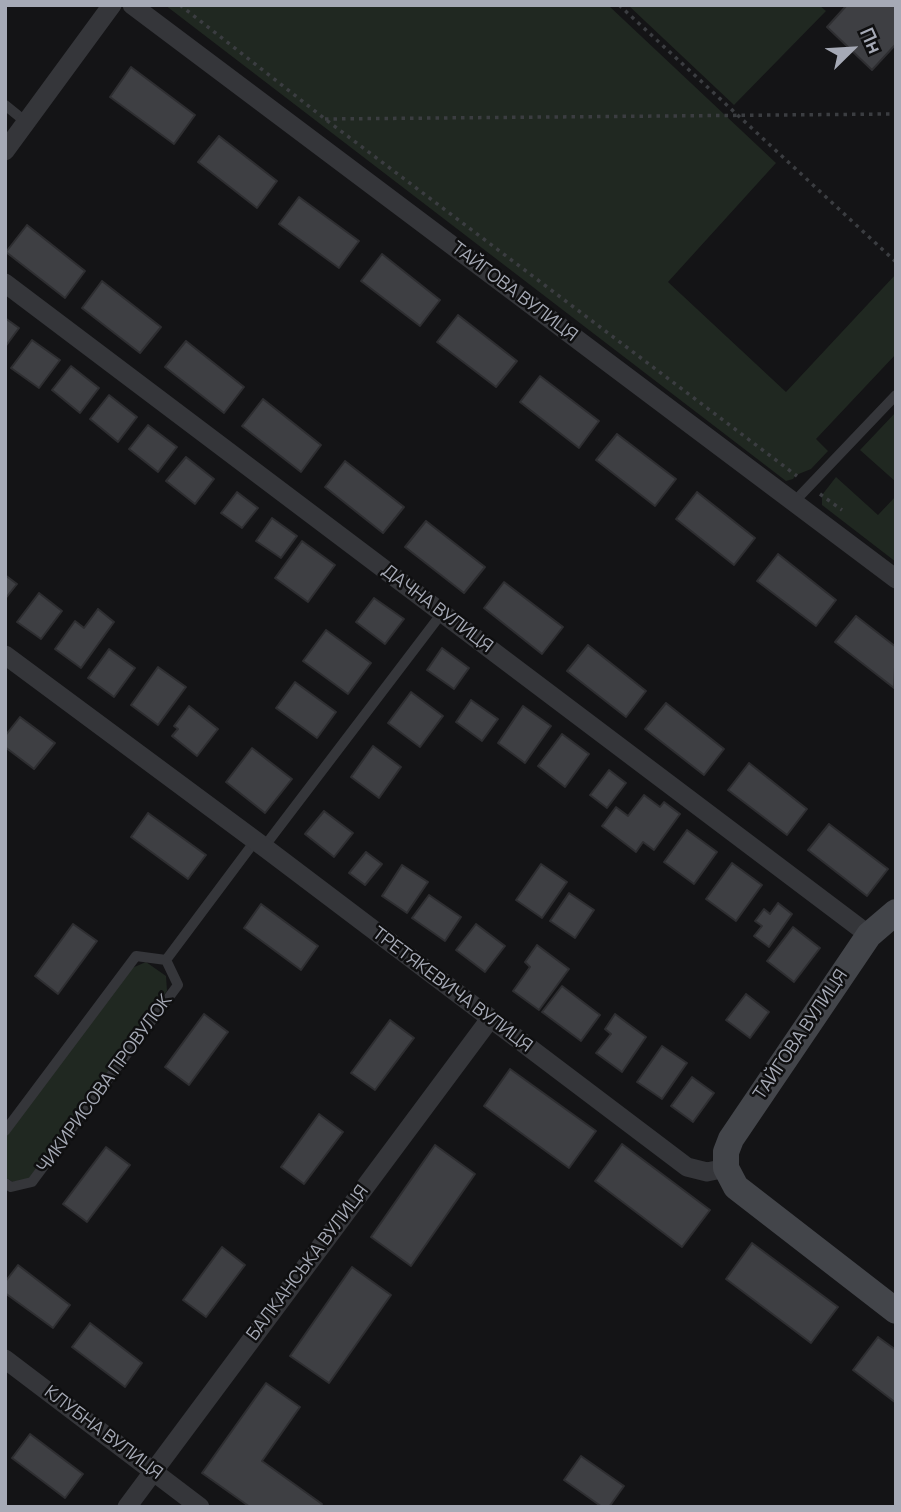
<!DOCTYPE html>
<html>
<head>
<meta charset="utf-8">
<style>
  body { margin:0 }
  #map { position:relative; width:901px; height:1512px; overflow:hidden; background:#141416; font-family:Manrope,sans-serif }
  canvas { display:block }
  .frame { position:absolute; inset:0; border:7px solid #a6aab6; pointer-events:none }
  .north { position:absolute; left:817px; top:14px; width:70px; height:70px; -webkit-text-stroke:5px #0f0f10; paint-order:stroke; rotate:66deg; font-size:19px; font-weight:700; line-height:28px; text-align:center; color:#a6aab6 }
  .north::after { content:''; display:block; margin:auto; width:24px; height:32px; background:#a6aab6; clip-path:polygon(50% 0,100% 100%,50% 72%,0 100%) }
</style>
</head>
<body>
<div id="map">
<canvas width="901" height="1512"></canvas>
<div class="frame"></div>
<div class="north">Пн</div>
</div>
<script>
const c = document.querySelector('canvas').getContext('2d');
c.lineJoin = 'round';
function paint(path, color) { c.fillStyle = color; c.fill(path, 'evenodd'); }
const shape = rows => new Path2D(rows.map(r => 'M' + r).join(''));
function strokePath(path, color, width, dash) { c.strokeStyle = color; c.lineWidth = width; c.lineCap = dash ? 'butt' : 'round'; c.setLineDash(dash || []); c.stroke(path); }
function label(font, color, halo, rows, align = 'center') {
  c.font = font + ' Manrope,sans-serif'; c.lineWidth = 5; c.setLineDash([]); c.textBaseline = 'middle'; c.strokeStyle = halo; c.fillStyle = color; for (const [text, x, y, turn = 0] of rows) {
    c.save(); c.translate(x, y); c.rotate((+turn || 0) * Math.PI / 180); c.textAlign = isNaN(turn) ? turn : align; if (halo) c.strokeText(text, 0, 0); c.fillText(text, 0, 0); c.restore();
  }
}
paint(shape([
  [165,5,608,5,776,163,668,282,786,392,896,274,896,354,816,439,828,451,811,469,796,475,793,479,786,481],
  [628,5,819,5,826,11,734,105],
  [896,412,896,482,860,450],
  [836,477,878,515,896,496,896,562,822,505,822,495],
  [146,962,166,976,167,991,31,1179,13,1182,5,1177,5,1137,132,968]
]), '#202821');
const building = shape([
  [847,5,896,5,896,44,872,70,827,27,847,5],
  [131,67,195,115,174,144,110,97,131,67],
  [219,136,277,181,257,208,198,162,219,136],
  [299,197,359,241,339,268,279,224,299,197],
  [27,225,85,271,65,298,6,252,27,225],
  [382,254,440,300,420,326,361,281,382,254],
  [102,281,161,327,140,353,82,308,102,281],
  [458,315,517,361,496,387,437,342,458,315],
  [5,318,19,328,5,347,5,318],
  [32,340,60,360,39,388,11,368,32,340],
  [186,341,244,387,224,413,165,367,186,341],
  [71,366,99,388,80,413,52,390,71,366],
  [540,376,599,421,579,448,520,402,540,376],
  [109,395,137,417,118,442,90,419,109,395],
  [263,399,321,445,301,472,242,426,263,399],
  [148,425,177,447,158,472,129,449,148,425],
  [617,434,676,479,655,506,596,460,617,434],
  [186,457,214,479,195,504,166,481,186,457],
  [345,461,404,507,383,533,325,487,345,461],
  [237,492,258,508,242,528,221,513,237,492],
  [697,492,755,538,734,565,676,519,697,492],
  [272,518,297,536,281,558,256,541,272,518],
  [426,521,485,567,464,593,405,547,426,521],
  [302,541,335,565,308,602,275,578,302,541],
  [778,554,836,600,816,626,757,581,778,554],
  [5,575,17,584,5,599,5,575],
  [504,582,563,627,542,654,484,608,504,582],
  [39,593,62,611,41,639,17,622,39,593],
  [374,598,404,619,385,644,356,622,374,598],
  [98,609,114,622,81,668,55,649,75,621,84,628,98,609],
  [856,616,896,647,894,688,835,642,856,616],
  [326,630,371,663,348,694,303,661,326,630],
  [588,645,646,691,626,717,567,671,588,645],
  [442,648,469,668,454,689,427,670,442,648],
  [109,649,135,668,114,697,88,678,109,649],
  [158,667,186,687,158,725,131,705,158,667],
  [295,682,336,712,317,738,276,708,295,682],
  [411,692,443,716,420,747,388,723,411,692],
  [471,700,498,719,482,741,456,722,471,700],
  [666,703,724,749,704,775,645,729,666,703],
  [189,706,218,729,197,756,172,736,178,729,174,726,189,706],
  [523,706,551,726,525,763,498,743,523,706],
  [20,717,55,743,34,769,5,747,5,736,20,717],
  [562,734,589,754,565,787,538,766,562,734],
  [373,746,401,767,379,798,351,777,373,746],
  [252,748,292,779,265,813,226,782,252,748],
  [749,763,807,809,787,835,728,790,749,763],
  [609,770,626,783,607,808,590,795,609,770],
  [644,795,660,807,664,802,680,814,654,850,643,842,636,852,602,826,616,807,628,816,644,795],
  [324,811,353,833,334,857,305,834,324,811],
  [148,813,206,855,188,879,131,837,148,813],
  [829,824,888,869,867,896,808,850,829,824],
  [687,830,717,852,694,884,664,862,687,830],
  [366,852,382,864,365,885,349,873,366,852],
  [732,863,762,885,736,921,706,899,732,863],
  [541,864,567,882,542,918,516,900,541,864],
  [402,865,428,882,407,913,382,896,402,865],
  [569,893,594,910,575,938,550,921,569,893],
  [429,895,461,917,445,941,412,918,429,895],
  [778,903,792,914,769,947,754,936,762,926,755,921,764,909,770,914,778,903],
  [261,904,318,946,301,970,244,928,261,904],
  [73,924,97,941,58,994,35,976,73,924],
  [476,924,505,946,485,972,456,950,476,924],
  [793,927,820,948,794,982,767,961,793,927],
  [537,945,569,969,539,1010,513,991,530,967,525,962,537,945],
  [562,986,600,1015,581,1041,542,1012,562,986],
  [746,994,769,1012,750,1038,726,1020,746,994],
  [204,1014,228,1032,189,1085,165,1067,204,1014],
  [615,1014,646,1037,622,1072,596,1053,611,1034,605,1029,615,1014],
  [390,1020,414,1038,375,1090,351,1073,390,1020],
  [662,1046,687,1063,662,1099,637,1082,662,1046],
  [510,1069,596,1131,569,1168,484,1106,510,1069],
  [692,1077,714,1093,693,1122,671,1106,692,1077],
  [319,1114,343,1132,304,1184,281,1167,319,1114],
  [622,1144,710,1210,682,1247,595,1181,622,1144],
  [435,1145,475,1174,411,1266,371,1237,435,1145],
  [106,1147,130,1165,87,1222,63,1204,106,1147],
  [752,1243,838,1307,811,1343,726,1279,752,1243],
  [222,1247,245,1265,206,1317,183,1300,222,1247],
  [18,1265,70,1305,53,1328,5,1293,5,1282,18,1265],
  [352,1267,391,1295,329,1383,290,1356,352,1267],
  [90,1323,142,1363,125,1387,72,1347,90,1323],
  [878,1337,896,1350,896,1403,853,1370,878,1337],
  [266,1383,300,1407,262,1461,322,1504,320,1507,250,1507,202,1473,266,1383],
  [30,1434,83,1474,65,1498,12,1458,30,1434],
  [581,1456,624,1486,609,1507,602,1507,564,1480,581,1456]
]);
paint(building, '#3e3f43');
strokePath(building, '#2e2e31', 2);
strokePath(shape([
  [180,5,325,119,797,476],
  [619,5,896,262],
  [325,119,890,114],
  [820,494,842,510]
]), '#3b3d41', 3.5, [3.5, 5]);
strokePath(shape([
  [5,105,26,122],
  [794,502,896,395],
  [264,847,442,613],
  [5,1131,136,956,166,960],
  [5,1183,11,1187,32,1182,178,985,166,960,255,841]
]), '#35363a', 10);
strokePath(shape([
  [132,5,896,579],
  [5,151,112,5],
  [5,283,869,935],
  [5,655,264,847,687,1167,707,1172,726,1168],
  [5,1359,200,1507],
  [127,1507,490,1019]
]), '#35363a', 19);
strokePath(shape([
  [896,912,869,935,731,1139,726,1152,726,1168,736,1187,896,1311]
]), '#43454a', 26);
label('18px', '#a6aab6', '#0f0f10', [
  ["ТАЙГОВА ВУЛИЦЯ",514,292,37],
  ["ДАЧНА ВУЛИЦЯ",437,609,37],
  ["ТРЕТЯКЕВИЧА ВУЛИЦЯ",452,990,37],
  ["ТАЙГОВА ВУЛИЦЯ",801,1035,-56],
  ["ЧИКИРИСОВА ПРОВУЛОК",105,1084,-54],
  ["БАЛКАНСЬКА ВУЛИЦЯ",308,1263,-53],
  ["КЛУБНА ВУЛИЦЯ",103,1433,37]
]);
</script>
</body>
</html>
